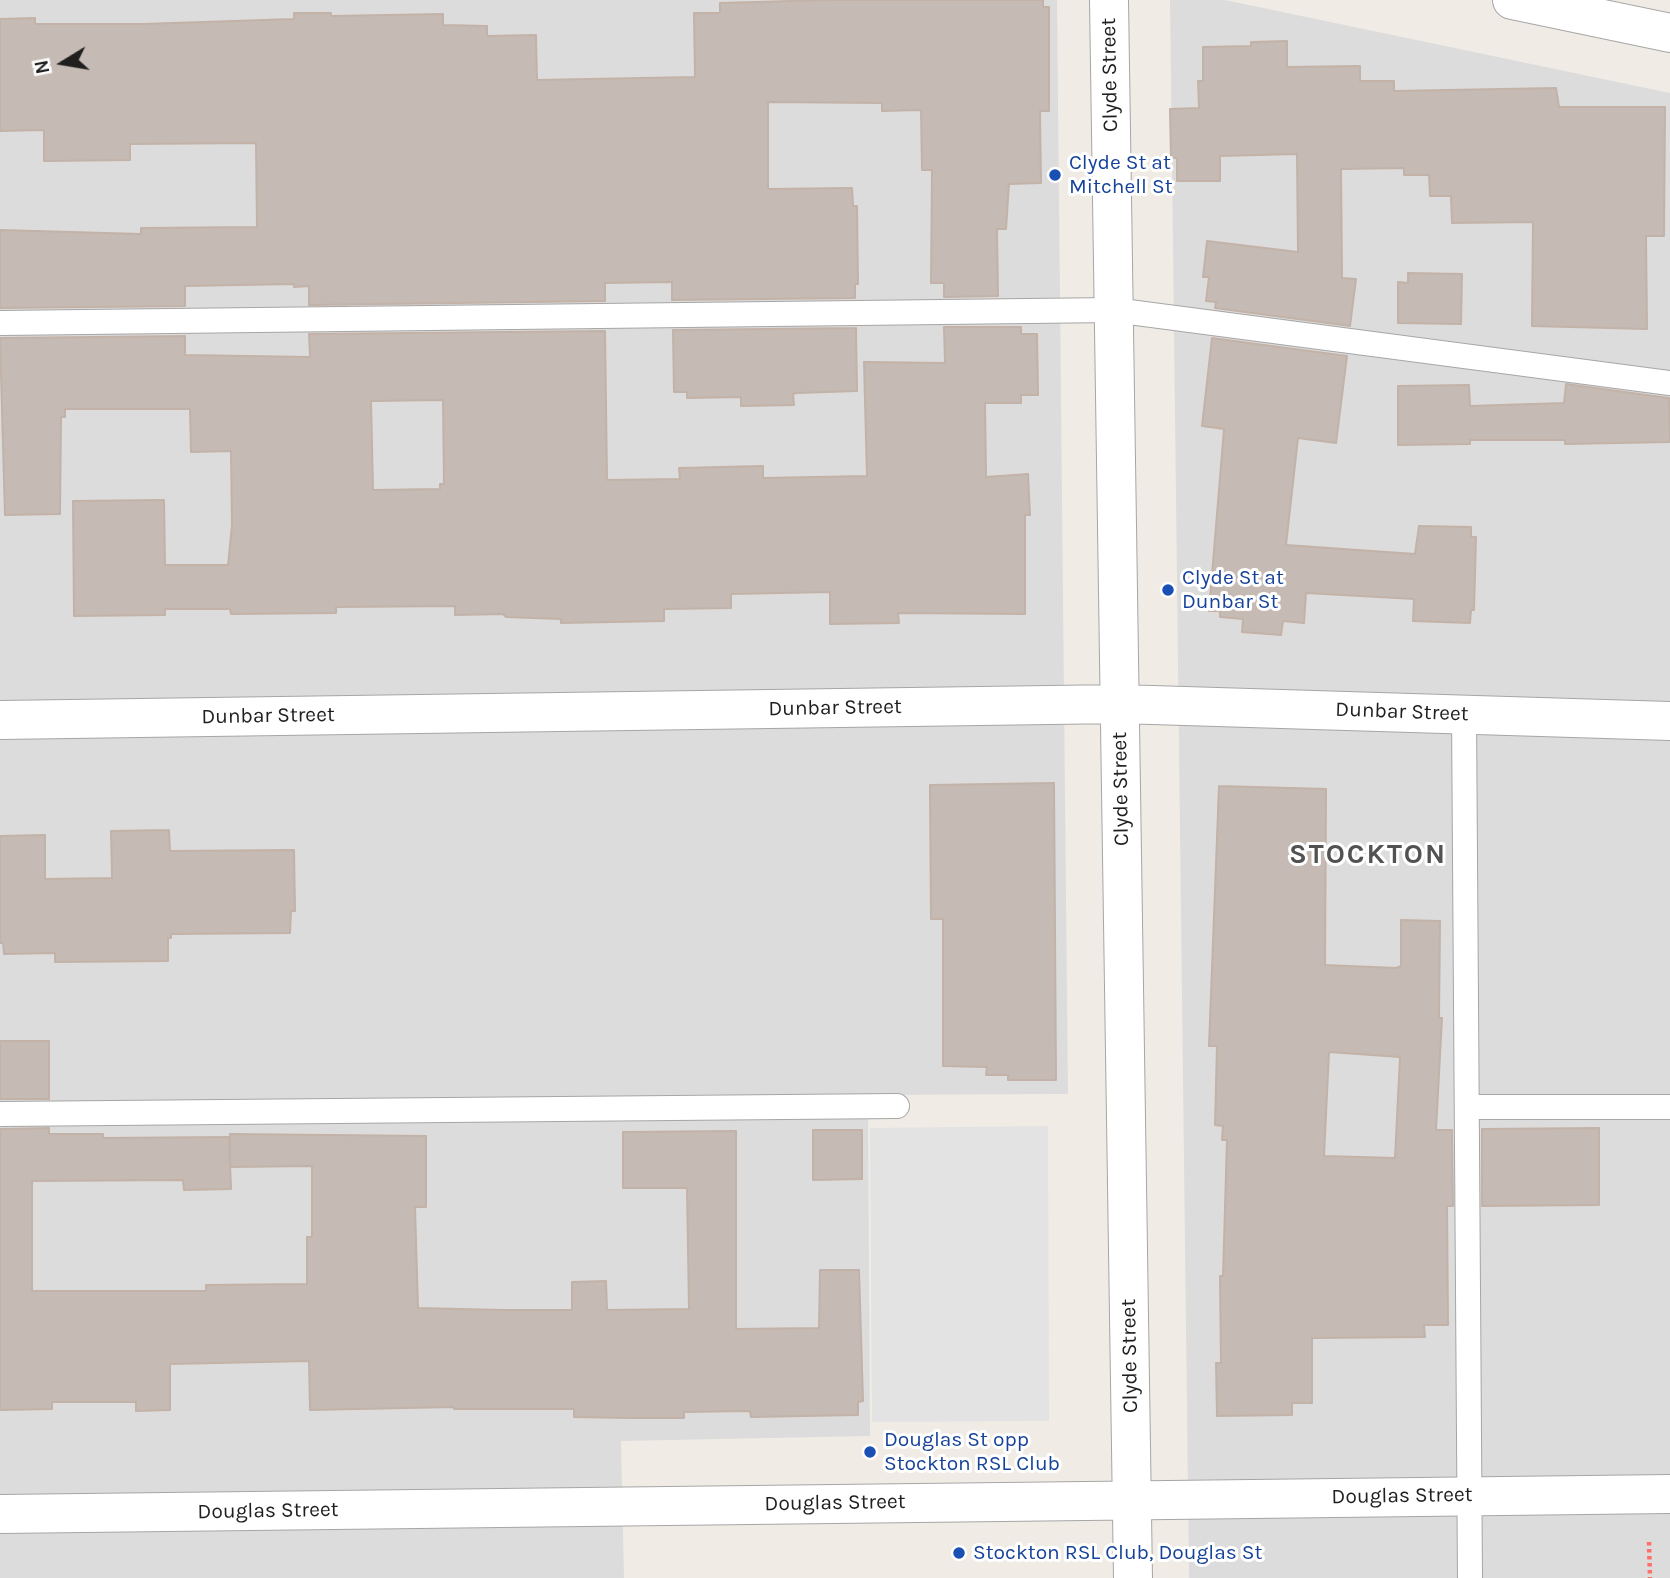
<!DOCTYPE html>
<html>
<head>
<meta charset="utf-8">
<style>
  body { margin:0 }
  #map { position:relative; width:1670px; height:1578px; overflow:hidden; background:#f0ece5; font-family:Karla,sans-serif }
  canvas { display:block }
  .north { position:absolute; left:28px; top:28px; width:70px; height:70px; -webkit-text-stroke:5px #fff; paint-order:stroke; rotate:259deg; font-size:19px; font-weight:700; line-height:28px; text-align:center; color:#1f1f1f }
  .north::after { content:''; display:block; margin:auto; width:24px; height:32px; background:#1f1f1f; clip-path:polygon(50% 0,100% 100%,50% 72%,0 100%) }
</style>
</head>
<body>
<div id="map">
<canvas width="1670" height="1578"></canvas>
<div class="north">N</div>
</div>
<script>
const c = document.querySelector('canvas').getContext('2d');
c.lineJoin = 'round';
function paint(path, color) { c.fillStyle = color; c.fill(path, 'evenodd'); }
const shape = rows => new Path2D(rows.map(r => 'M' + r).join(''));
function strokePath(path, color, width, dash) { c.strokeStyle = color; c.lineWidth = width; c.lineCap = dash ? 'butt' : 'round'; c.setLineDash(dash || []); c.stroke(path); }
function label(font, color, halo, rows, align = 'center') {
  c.font = font + ' Karla,sans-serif'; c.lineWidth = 6; c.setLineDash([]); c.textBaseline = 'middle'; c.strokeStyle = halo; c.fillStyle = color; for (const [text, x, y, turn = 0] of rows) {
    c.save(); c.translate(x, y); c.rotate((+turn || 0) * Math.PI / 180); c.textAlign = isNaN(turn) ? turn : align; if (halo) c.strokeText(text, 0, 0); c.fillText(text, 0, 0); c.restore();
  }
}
paint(shape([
  [0,0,1057,0,1068,1094,868,1095,870,1436,621,1441,624,1578,0,1578],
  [1170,0,1225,0,1670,93,1670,1578,1189,1578]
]), '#dddcdc');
paint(shape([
  [1048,1126,1049,1421,872,1422,870,1128]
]), '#e3e3e3');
const building = shape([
  [826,0,1043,0,1043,7,1049,7,1049,111,1040,111,1041,183,1009,184,1006,229,997,229,998,296,944,297,944,283,931,283,932,170,922,170,921,110,882,111,882,103,768,102,768,189,852,188,853,206,857,206,858,284,855,284,855,298,672,300,672,282,605,283,605,301,309,305,309,286,294,287,294,284,185,286,185,306,0,308,0,230,141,234,141,228,257,227,256,143,130,144,130,160,44,161,44,130,0,131,0,19,35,18,35,24,143,24,294,19,294,13,331,13,331,16,443,14,443,25,487,26,487,36,536,35,537,80,695,77,694,13,720,13,720,3,826,0],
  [1287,41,1287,67,1360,66,1360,81,1394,81,1394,91,1556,88,1559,107,1665,107,1664,236,1646,236,1647,329,1532,326,1533,222,1452,223,1451,196,1430,196,1429,175,1404,175,1404,168,1341,169,1342,278,1356,279,1350,326,1215,308,1216,302,1206,301,1209,277,1203,277,1207,241,1298,252,1297,154,1220,156,1220,181,1177,181,1177,158,1171,158,1170,109,1199,108,1198,81,1203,81,1203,47,1251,46,1251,42,1287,41],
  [1408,273,1462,274,1461,324,1398,323,1398,282,1408,283,1408,273],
  [944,327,1021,327,1021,334,1037,334,1038,395,1021,395,1021,403,985,403,986,477,1028,474,1030,515,1025,515,1025,614,898,613,899,623,830,624,830,592,731,594,731,608,664,609,664,621,561,623,561,619,506,617,503,614,455,615,455,606,336,607,336,613,231,614,230,609,165,609,165,615,74,616,73,501,164,500,165,565,228,565,232,525,231,451,191,452,190,409,65,409,65,417,61,417,60,514,5,515,0,338,185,336,185,355,310,357,309,334,605,331,607,480,680,479,679,468,763,466,763,478,867,476,864,362,945,363,944,327],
  [443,400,444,484,440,484,440,489,373,490,371,401,443,400],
  [856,328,857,391,797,393,793,394,794,405,741,406,741,397,687,398,687,392,674,392,673,330,856,328],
  [1212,338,1347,356,1336,443,1298,438,1286,545,1415,554,1419,526,1471,527,1471,537,1476,537,1474,610,1471,610,1470,623,1413,621,1414,599,1306,593,1304,623,1283,621,1281,635,1242,632,1243,619,1220,617,1220,611,1209,611,1224,429,1202,426,1212,338],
  [1566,384,1669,398,1670,442,1565,444,1565,440,1470,440,1470,444,1398,445,1398,386,1469,385,1470,406,1564,403,1566,384],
  [1054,783,1056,1080,1008,1080,1008,1075,986,1075,987,1067,943,1066,943,919,931,919,930,785,1054,783],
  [1219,786,1326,789,1325,965,1396,968,1401,966,1401,920,1440,921,1439,1018,1442,1018,1436,1130,1452,1130,1453,1206,1447,1206,1448,1325,1424,1325,1425,1337,1312,1338,1312,1403,1292,1403,1292,1415,1217,1416,1216,1363,1221,1363,1220,1276,1223,1276,1227,1140,1222,1140,1223,1126,1215,1125,1217,1046,1209,1046,1219,786],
  [1329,1052,1400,1057,1395,1158,1324,1156,1329,1052],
  [169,830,170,851,294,850,295,911,291,911,290,933,171,934,171,938,168,938,168,961,55,962,55,953,4,954,3,943,0,943,0,836,45,835,45,879,112,878,111,831,169,830],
  [0,1041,49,1041,49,1099,0,1099,0,1041],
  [49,1128,49,1134,103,1134,103,1138,229,1137,231,1189,184,1190,183,1180,32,1181,32,1291,206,1291,206,1285,307,1284,307,1237,312,1237,312,1166,230,1167,230,1134,426,1136,426,1207,415,1207,418,1308,503,1310,572,1310,572,1282,606,1281,607,1310,689,1309,687,1188,623,1188,623,1132,736,1131,736,1329,819,1328,820,1270,859,1270,863,1401,858,1402,858,1415,751,1417,750,1411,684,1412,684,1418,629,1418,574,1417,574,1409,454,1409,454,1407,310,1410,309,1361,170,1364,170,1410,136,1411,136,1402,52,1402,52,1409,0,1410,0,1129,49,1128],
  [1599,1128,1599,1205,1482,1206,1482,1129,1599,1128],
  [813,1130,862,1130,862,1179,813,1180,813,1130]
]);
paint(building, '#c5bbb4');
strokePath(building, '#c3b2a7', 2);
const service = shape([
  [0,323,1114,310,1670,383],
  [1464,713,1470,1578],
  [1467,1107,1670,1107],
  [0,1114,897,1106]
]);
const minor = shape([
  [1109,0,1133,1578],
  [0,720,1120,704,1670,721],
  [0,1514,1670,1494]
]);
const tertiary = shape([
  [1512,0,1670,33]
]);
strokePath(service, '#a6a6a6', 26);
strokePath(minor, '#a6a6a6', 40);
strokePath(tertiary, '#a6a6a6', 40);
strokePath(shape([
  [1649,1542,1650,1578]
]), '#ff6f68', 4.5, [3.5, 3.5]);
strokePath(service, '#fff', 24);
strokePath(minor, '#fff', 38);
strokePath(tertiary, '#fff', 38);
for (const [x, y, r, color] of [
  [1055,175,7,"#1a4fb4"],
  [1168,590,7,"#1a4fb4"],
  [870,1452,7,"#1a4fb4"],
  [959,1553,7,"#1a4fb4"]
]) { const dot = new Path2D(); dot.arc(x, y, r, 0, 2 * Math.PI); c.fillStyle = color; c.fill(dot); strokePath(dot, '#fff', 2.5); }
label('21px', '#1f1f1f', '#fff', [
  ["Clyde Street",1110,75,-91],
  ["Dunbar Street",835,708,-1],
  ["Dunbar Street",1402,712,2],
  ["Dunbar Street",268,716,-1],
  ["Clyde Street",1121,789,-91],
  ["Clyde Street",1130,1356,-91],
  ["Douglas Street",1402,1496,-1],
  ["Douglas Street",835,1503,-1],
  ["Douglas Street",268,1511,-1]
]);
label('21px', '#164399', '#fff', [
  ["Clyde St at",1069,163],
  ["Mitchell St",1069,187],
  ["Clyde St at",1182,578],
  ["Dunbar St",1182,602],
  ["Douglas St opp",884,1440],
  ["Stockton RSL Club",884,1464],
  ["Stockton RSL Club, Douglas St",973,1553]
], 'left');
c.letterSpacing = '2px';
label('bold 28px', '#525252', '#fff', [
  ["STOCKTON",1368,855]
]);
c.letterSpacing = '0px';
</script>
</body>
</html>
